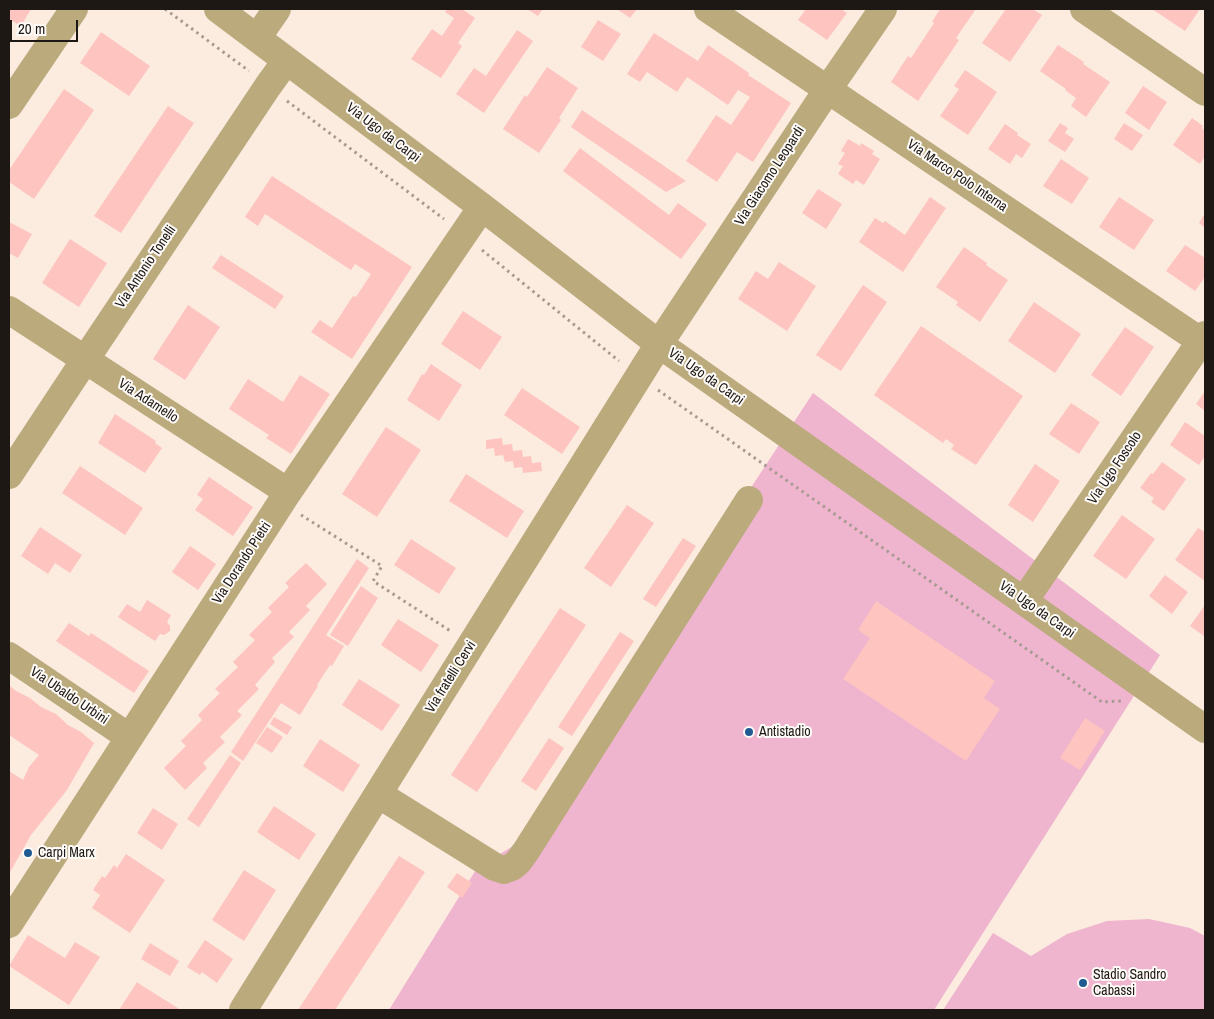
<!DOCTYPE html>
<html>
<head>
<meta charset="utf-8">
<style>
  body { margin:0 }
  #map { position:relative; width:1214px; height:1019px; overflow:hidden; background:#fcebdf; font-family:"Archivo Narrow",sans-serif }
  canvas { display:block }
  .frame { position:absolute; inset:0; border:10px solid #1e1814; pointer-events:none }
  .scale { position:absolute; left:10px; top:20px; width:68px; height:22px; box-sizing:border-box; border:2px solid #1e1814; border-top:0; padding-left:6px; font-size:15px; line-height:18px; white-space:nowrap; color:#1e1814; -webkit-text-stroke:4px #fefbf8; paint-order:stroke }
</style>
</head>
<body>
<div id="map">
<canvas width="1214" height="1019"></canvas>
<div class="frame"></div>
<div class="scale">20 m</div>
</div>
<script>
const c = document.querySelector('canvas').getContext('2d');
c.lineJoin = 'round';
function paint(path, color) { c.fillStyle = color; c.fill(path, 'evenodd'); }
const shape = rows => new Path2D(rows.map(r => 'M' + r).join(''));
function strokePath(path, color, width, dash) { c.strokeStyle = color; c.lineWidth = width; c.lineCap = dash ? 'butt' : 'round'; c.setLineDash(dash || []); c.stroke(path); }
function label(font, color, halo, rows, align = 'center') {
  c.font = font + ' "Archivo Narrow",sans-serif'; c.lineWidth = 4; c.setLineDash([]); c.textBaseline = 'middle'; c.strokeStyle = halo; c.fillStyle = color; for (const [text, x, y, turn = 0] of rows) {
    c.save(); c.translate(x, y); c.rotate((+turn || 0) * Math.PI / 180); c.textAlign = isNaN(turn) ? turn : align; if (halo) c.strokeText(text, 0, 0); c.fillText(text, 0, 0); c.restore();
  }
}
paint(shape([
  [813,393,1160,655,934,1010,389,1010,477,868,518,843],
  [1149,919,1190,928,1205,936,1205,1010,943,1010,993,933,1031,956,1067,934,1107,921]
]), '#efb4ce');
paint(shape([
  [9,9,31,9,21,26,9,19],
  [447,9,462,9,475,18,458,43,462,46,441,78,411,59,432,29,442,36,454,18,445,12],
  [527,9,543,9,538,16],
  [617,9,637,9,630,18],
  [806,9,841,9,847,13,827,40,798,20],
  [940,9,976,9,956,38,959,40,918,101,891,82,908,56,911,58,934,23,932,22],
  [1006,9,1033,9,1042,15,1010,62,982,43],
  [1152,9,1200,9,1185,31],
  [598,20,621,34,603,61,581,47],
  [517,30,533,41,484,113,456,94,474,68,486,76],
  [101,32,150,66,129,96,80,63],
  [654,33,698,61,708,45,749,73,748,75,791,103,753,162,737,152,717,182,686,161,716,115,731,125,750,97,738,90,728,105,687,77,677,92,647,72,640,82,627,74],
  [1058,45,1084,62,1083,64,1110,82,1086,117,1071,106,1076,98,1065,90,1066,89,1040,71],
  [547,67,578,88,559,118,561,120,539,153,503,129,525,95,527,97],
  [965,70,997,92,968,135,940,116,959,89,954,86],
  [1143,86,1167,102,1149,130,1125,113],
  [64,89,94,110,34,199,9,182,9,170],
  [168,106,194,123,121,233,94,216],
  [582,110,686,181,666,192,571,127],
  [1192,118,1203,126,1202,128,1205,131,1205,156,1200,164,1173,145],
  [1060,123,1068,128,1065,133,1074,139,1065,152,1048,141],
  [1124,123,1143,135,1132,151,1114,139],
  [1005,124,1018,133,1017,135,1031,144,1022,158,1016,154,1010,164,988,149],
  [848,139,860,146,861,143,874,151,872,154,880,159,864,185,856,180,853,184,838,174,843,166,838,164,845,153,841,151],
  [580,148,669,215,678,203,707,224,681,259,563,171],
  [1061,159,1089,178,1072,204,1043,186],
  [272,176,412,267,352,359,311,332,320,320,332,328,353,296,356,297,371,274,355,264,351,270,265,214,258,226,245,217],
  [818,189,842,204,826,229,802,213],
  [930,197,946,208,903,272,859,242,875,218,883,223,885,221,905,235],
  [1119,197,1154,220,1134,250,1099,227],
  [1205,213,1205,228,1199,223],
  [9,222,32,234,18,258,9,253],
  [70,239,107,263,79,307,42,283],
  [1185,245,1205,258,1205,277,1195,291,1166,271],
  [964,247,987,263,986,265,1008,280,980,322,956,305,958,302,936,287],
  [221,255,284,296,275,309,212,268],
  [779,262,816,286,787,331,738,299,756,271,768,279],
  [863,285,887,302,841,371,816,355],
  [1034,302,1081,334,1055,373,1008,341],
  [188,305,220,327,185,380,153,359],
  [463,311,502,337,480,370,441,344],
  [921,326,1023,396,976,465,951,449,954,445,946,439,943,443,874,395],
  [1125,327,1154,347,1121,396,1091,375],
  [431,364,462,385,439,421,407,400,422,374,424,375],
  [300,375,330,394,291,454,266,438,269,435,229,409,248,379,283,402],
  [522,388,580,427,562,454,504,415],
  [1205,391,1205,411,1196,404],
  [1071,403,1100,422,1079,454,1049,434],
  [115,414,156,441,155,443,162,448,145,473,98,443],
  [1185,422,1205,436,1205,456,1199,465,1170,445],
  [386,427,421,450,377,517,342,494],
  [502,438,503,445,512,444,513,451,522,450,523,457,531,456,532,463,541,462,542,471,523,473,522,467,514,468,513,461,505,462,503,455,495,456,494,448,486,449,486,440],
  [1162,462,1186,479,1164,511,1151,502,1154,498,1140,488,1151,473,1153,474],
  [1035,464,1060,481,1033,522,1008,505],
  [80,466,143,508,125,535,62,493],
  [466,474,524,511,507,538,449,501],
  [209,477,253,507,233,536,195,510,203,499,197,495],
  [627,505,654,523,611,587,584,568],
  [1122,515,1155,539,1126,579,1093,556],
  [40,527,82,555,70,573,55,563,48,574,21,556],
  [1198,528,1205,532,1205,581,1175,560],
  [683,538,696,546,656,607,643,599],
  [411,539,456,568,439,594,394,565],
  [190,546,216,564,198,590,172,572],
  [357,559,369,568,326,635,344,646,332,666,330,665,317,685,318,686,300,715,281,703,243,761,231,752],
  [306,563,327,584,306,606,310,610,289,632,294,637,272,658,275,662,255,685,259,689,237,711,242,715,220,737,225,742,203,763,207,768,185,790,164,768,186,746,181,741,202,720,198,715,220,693,215,689,238,667,233,662,255,640,249,635,272,612,268,608,289,587,285,583],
  [1165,575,1188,592,1172,614,1149,596],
  [361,586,378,598,348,646,330,635],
  [147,600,171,615,167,622,170,626,170,631,164,635,160,634,155,641,118,617,127,604,140,612],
  [876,601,995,681,984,698,1000,709,966,761,843,679,870,638,858,630],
  [1205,605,1205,634,1204,636,1190,626],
  [560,608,586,625,477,792,451,775],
  [398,619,439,645,421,672,381,645],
  [69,623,89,636,91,633,149,671,134,693,56,641],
  [620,632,634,641,572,736,558,727],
  [359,679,400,705,382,731,342,705],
  [9,685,16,691,30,698,41,707,56,714,68,725,81,732,94,743,67,790,31,835,9,874,9,771,23,780,29,767,39,755,9,735],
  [274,717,292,727,287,735,270,724],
  [1085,718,1105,731,1080,770,1060,758],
  [267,727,283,737,272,753,256,743],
  [549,738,564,748,536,791,521,781],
  [320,739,360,765,343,792,303,766],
  [230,755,241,763,199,827,187,819],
  [274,806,316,834,299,860,257,832],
  [153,808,178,824,162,850,137,833],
  [126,854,165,880,130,933,92,908,100,895,93,890,102,876,105,878,114,865,117,868],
  [399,856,425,872,335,1010,298,1010],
  [244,870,276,890,244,941,212,920],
  [457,873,472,883,462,898,447,887],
  [28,935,65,958,75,942,100,957,69,1005,9,966],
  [205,940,233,959,217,983,202,972,200,975,187,967],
  [150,943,179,961,170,976,141,959],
  [137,982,141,985,181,1010,119,1010]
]), '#fec4c0');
strokePath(shape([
  [165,9,249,71],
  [287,101,444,219],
  [482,250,619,361],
  [658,390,1102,702,1121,701],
  [301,515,382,566,373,581,452,632]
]), '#a79a91', 3, [2.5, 4]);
strokePath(shape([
  [218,9,482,207,659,344,1205,729],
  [708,9,1205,344],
  [1084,9,1205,92],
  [257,38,277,9],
  [9,105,74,9],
  [9,310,288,492],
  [9,475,85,360,268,86,286,61],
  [1024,601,1205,335],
  [9,656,129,737],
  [378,794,495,867,504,870,512,867,518,862,526,851,749,500],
  [9,924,288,492,482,207],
  [243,1010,659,344,828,89,883,9]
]), '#baaa7c', 28);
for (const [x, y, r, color] of [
  [749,732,5,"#1f5b92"],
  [28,853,5,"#1f5b92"],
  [1083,983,5,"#1f5b92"]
]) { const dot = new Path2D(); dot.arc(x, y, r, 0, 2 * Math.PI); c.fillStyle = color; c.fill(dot); strokePath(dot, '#fefbf8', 2); }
label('14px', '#1e1814', '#fefbf8', [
  ["Via Ugo da Carpi",383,133,37],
  ["Via Giacomo Leopardi",770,176,-57],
  ["Via Marco Polo Interna",957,176,34],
  ["Via Antonio Tonelli",146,267,-56],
  ["Via Ugo da Carpi",706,377,35],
  ["Via Adamello",148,401,33],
  ["Via Ugo Foscolo",1115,468,-56],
  ["Via Dorando Pietri",242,563,-57],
  ["Via Ugo da Carpi",1037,610,35],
  ["Via fratelli Cervi",451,677,-58],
  ["Via Ubaldo Urbini",69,696,34]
]);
label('14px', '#1e1814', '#fefbf8', [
  ["Antistadio",759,732],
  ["Carpi Marx",38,853],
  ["Stadio Sandro",1093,975],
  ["Cabassi",1093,991]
], 'left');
</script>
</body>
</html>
